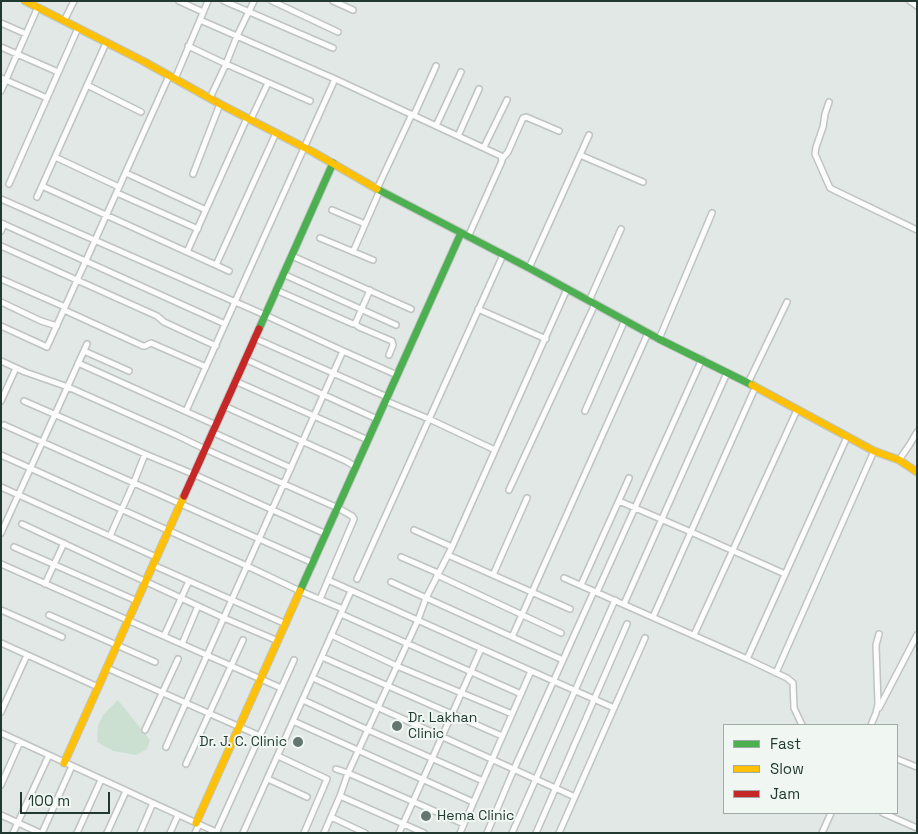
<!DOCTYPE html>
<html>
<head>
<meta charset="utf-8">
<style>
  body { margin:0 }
  #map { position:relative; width:918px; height:834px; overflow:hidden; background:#e2e8e5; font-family:"Space Grotesk",sans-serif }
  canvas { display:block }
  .frame { position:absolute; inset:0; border:2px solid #223932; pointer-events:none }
  .legend { position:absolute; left:723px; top:724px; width:175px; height:90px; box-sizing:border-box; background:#f0f7f3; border:1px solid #9eaba6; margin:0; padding:6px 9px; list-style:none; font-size:15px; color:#223932 }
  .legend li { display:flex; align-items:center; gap:10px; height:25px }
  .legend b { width:25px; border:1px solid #9eaba6 }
  .scale { position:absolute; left:20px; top:792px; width:90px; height:22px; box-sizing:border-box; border:2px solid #223932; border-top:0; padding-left:6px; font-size:15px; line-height:18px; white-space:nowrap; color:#223932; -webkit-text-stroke:4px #f0f7f3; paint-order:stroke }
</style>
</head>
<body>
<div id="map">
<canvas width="918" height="834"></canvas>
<div class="frame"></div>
<ul class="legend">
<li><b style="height:6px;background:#4caf50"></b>Fast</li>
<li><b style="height:6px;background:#ffc107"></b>Slow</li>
<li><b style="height:6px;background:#c62828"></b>Jam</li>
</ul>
<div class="scale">100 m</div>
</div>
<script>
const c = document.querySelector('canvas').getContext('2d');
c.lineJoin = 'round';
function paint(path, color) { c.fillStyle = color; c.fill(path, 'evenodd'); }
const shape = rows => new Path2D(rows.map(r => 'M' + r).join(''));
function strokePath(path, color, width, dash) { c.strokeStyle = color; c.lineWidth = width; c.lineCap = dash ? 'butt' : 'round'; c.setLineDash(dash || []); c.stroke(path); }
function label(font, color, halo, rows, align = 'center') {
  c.font = font + ' "Space Grotesk",sans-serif'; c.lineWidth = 4; c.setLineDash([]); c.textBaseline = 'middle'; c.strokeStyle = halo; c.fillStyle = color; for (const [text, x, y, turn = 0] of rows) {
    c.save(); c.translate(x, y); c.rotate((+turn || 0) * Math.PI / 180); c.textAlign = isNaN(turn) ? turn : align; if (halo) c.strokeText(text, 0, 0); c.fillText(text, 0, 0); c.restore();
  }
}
paint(shape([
  [118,700,150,740,147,749,136,755,113,751,97,742,98,726,103,715]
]), '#cce0d2');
const street = shape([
  [179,1,203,12],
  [224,1,333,48],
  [272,1,338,32],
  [333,1,353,10],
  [910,1,917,6],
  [200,20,335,79,501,156,502,161,468,237],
  [64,21,74,1],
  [1,23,26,34],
  [188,46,226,64,310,101],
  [1,47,58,72],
  [1,78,47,98],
  [175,79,208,1],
  [87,85,141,112],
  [1,91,37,9],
  [210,98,226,64,237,36,254,1],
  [829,102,825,114,823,127,816,147,815,154,830,188,836,191,917,230],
  [414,115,436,66],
  [251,119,268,83],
  [436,126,461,72],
  [458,136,479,89],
  [484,147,507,100],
  [580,155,643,182],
  [55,157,119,187],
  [502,159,508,152,523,118,526,117,559,131],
  [126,173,206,210],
  [193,174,220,104],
  [9,184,78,28],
  [42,186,229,271],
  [377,189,412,114],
  [117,193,198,229],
  [37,197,106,43],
  [1,199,265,315,343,351,397,375],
  [332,210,365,224],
  [1,223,225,324],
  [1,231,4,224],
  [320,238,373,260],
  [1,246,157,316,164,322,216,346],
  [187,252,247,118],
  [353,252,380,190],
  [292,256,411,309],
  [216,265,276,133],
  [529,268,589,135],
  [283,274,396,325],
  [1,279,65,307],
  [276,290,353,324,356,322,370,290],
  [589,301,621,229],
  [1,302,41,321,57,326],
  [478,309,546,339],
  [64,310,143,346,145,346,151,343,206,367],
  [355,324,359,327,392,341,393,345,389,355],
  [1,326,47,347,169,76],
  [254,338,387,397],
  [659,339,712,213],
  [84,351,129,371],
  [245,359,377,419],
  [1,361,25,372,68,387,176,435,205,449,338,508,352,516,354,519,320,599],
  [78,363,216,425],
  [235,381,368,440],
  [748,383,787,302],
  [1,401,16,368],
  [24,401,145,454,193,474,326,534],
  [386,401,429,419,495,450],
  [224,406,346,461,356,467],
  [186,411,335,79],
  [585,411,625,320],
  [4,425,313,563],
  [212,432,291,468],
  [1,455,247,566,300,591,343,609],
  [899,460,910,444,917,432],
  [1,487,156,557],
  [509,490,595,304],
  [619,501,691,532,785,574],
  [22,524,224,618,278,641],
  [414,530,452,547],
  [1,533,87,344],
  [110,536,134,482,145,454],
  [14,547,137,601],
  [448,555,570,609],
  [401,557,438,573],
  [1,564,281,688],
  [153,565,286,624],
  [437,575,561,633],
  [493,575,527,498],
  [564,578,747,659,787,678,793,683,794,708,802,725],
  [357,579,503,255],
  [328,580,614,708],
  [391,582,563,660],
  [45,584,64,543],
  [581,585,629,478],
  [597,592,702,359],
  [624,604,727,373],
  [1,610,62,637],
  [341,614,521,694],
  [49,615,155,662],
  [653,617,755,388],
  [331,635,397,666,512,714],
  [694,635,797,410],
  [164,636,189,581],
  [512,637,648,333],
  [1,643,98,687],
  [182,644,198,606],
  [322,657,502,736],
  [747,659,847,437],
  [107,668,260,736],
  [776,673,874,451],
  [313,678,575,797],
  [303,700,368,730,483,781],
  [879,708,917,635],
  [1,712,27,655],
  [293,721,473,802],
  [871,725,876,713,878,704,876,645,879,634],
  [145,730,178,659],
  [1,733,218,833],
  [166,747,343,351],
  [278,756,327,779,304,833],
  [897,759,917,767],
  [186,764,243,640],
  [336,769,348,773,464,824],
  [268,779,307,797],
  [1,785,20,742],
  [340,796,424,833],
  [883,813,917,828],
  [1,815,40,833],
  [331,817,365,833],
  [13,833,49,755],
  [42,833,72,766],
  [77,833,101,780],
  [107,833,126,791],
  [140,833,153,803],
  [170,833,178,815],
  [195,833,199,824],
  [216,833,294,660],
  [243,833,351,591],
  [324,833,340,796,348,773,418,620,426,598,452,547,567,289],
  [399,833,481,649],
  [460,833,531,671],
  [487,833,514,769,594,591],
  [512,833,615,600],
  [536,833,627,624],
  [559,833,645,638],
  [822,833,831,813]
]);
const fast = shape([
  [377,189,529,268,659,339,752,385],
  [259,329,333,163],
  [300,591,461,233]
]);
const slow = shape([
  [25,1,143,61,220,104,313,152,377,189],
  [752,385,874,451,899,460,917,472],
  [64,763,184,496],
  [196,823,300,591]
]);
const jam = shape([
  [184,496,259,329]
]);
strokePath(street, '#bfc4c2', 8);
strokePath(fast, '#bec5c2', 9);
strokePath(slow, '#bec5c2', 9);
strokePath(jam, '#bec5c2', 9);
strokePath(street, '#fbfcfb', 5);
strokePath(fast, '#4caf50', 7);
strokePath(slow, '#ffc107', 7);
strokePath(jam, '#c62828', 7);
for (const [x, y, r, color] of [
  [397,726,6,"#657671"],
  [298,742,6,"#657671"],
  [426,816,6,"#657671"]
]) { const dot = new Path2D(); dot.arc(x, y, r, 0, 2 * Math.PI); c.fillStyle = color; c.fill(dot); strokePath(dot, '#f0f7f3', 2); }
label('14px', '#223932', '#f0f7f3', [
  ["Dr. Lakhan",408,718],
  ["Clinic",408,734],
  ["Dr. J. C. Clinic",287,742,"right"],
  ["Hema Clinic",437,816]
], 'left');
</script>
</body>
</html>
